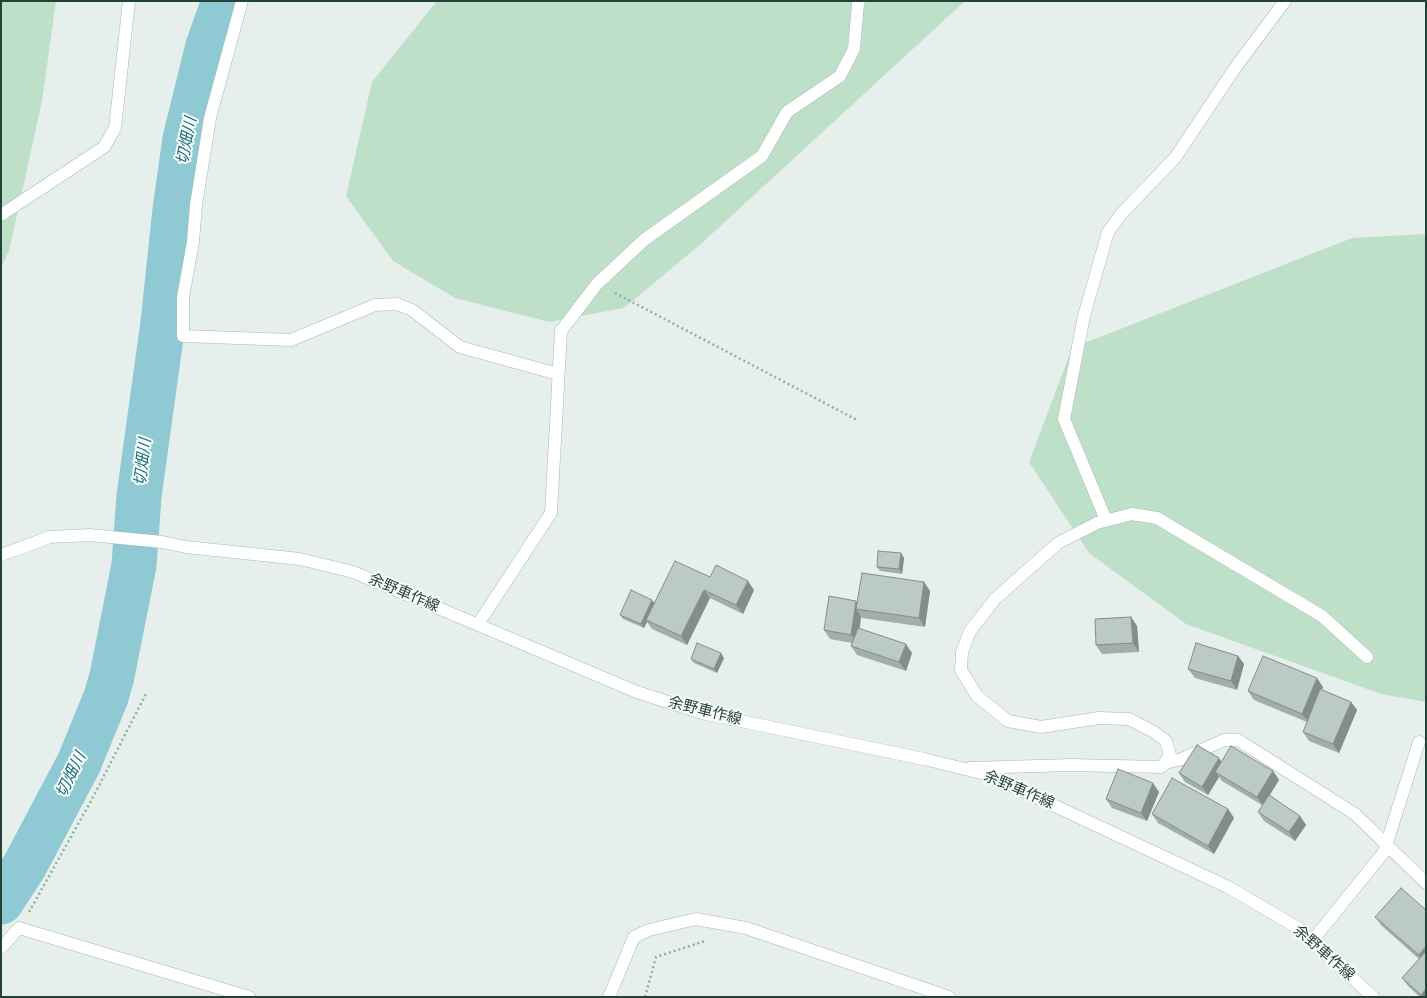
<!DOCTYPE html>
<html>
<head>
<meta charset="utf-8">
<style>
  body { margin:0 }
  #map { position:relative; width:1427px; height:998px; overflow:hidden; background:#e6efeb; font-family:Figtree,sans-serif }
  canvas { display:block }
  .frame { position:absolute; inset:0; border:2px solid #24423a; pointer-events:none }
</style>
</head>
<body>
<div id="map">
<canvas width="1427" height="998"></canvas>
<div class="frame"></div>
</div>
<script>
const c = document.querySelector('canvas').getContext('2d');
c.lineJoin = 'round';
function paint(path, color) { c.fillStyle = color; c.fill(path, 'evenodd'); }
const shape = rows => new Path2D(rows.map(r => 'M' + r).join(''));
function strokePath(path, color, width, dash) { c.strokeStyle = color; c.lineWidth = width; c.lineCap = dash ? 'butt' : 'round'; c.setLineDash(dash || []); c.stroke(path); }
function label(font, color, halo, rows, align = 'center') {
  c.font = font + ' Figtree,"Noto Sans JP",sans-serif'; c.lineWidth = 4; c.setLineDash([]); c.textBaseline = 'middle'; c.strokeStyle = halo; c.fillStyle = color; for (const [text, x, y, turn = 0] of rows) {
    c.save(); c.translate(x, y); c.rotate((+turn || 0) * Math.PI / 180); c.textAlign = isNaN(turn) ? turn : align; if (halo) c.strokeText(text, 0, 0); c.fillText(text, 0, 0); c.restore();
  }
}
paint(shape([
  [1,1,56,1,42,101,9,251,1,267],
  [437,1,965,1,702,243,624,308,549,322,455,298,393,261,346,196,372,82],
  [1426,234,1426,702,1381,694,1186,624,1089,553,1029,462,1072,348,1352,238]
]), '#bfe0c8');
strokePath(shape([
  [1,902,25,865,79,763,106,697,112,676,134,565,139,496,163,323,175,210,185,139,208,46,224,1]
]), '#8ec9d4', 45);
const minor = shape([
  [242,1,210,118,196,205,193,242,183,297,183,336,291,340,375,305,397,304,412,310,460,347,558,374],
  [1,215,104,147,115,128,129,1],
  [1106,520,1064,419,1084,316,1108,232,1122,213,1175,158,1235,68,1285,1],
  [478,624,551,513,561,331,597,284,644,240,762,156,787,112,840,76,854,49,858,4,859,1],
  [1165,763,1182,759,1224,740,1238,740,1355,814,1426,883],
  [970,768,1071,765,1162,767,1170,755,1166,741,1154,732,1129,719,1099,718,1041,727,1008,721,977,696,961,670,962,652,970,631,995,599,1058,543,1097,523,1132,514,1157,518,1322,616,1367,657],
  [1312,941,1384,852,1419,742],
  [1,948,19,928,249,997],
  [609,997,634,937,649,930,696,919,746,928,949,997]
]);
const secondary = shape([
  [1,555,50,537,90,535,162,542,186,547,300,559,353,572,637,692,702,713,924,759,989,775,1228,887,1298,928,1373,997]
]);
strokePath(minor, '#a8b8b2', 13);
strokePath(secondary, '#a4bbb3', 13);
strokePath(shape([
  [615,293,857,420],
  [29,912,91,801,146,694],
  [645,997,656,957,705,941]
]), '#86b3a5', 2.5, [2, 3]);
strokePath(minor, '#fff', 12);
strokePath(secondary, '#fff', 12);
paint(shape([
  [901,553,904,558,902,574,880,571,877,567],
  [710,577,754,590,743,614,710,598,687,645,652,629,647,622,644,628,623,619,620,615,655,603],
  [924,582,930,591,925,627,862,618,861,617,860,628,912,653,906,671,857,655,851,646,852,643,830,639,824,630,857,602],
  [1131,617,1137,626,1139,652,1102,654,1096,645],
  [1238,656,1244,664,1237,690,1195,678,1188,669],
  [724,658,717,673,694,663,691,659],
  [1323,687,1322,690,1351,702,1357,710,1339,753,1309,741,1303,732,1307,722,1254,700,1248,691],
  [1222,762,1273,771,1279,780,1269,796,1300,816,1306,825,1295,841,1264,821,1258,812,1262,805,1222,781,1219,777,1208,795,1185,782,1179,773],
  [1159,792,1147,821,1112,808,1106,799],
  [1228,809,1234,818,1214,854,1158,823,1152,814],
  [1426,910,1426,997,1420,997,1409,987,1402,978,1419,959,1382,926,1375,917]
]), '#a1aea9');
paint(shape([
  [901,553,904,558,902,574,899,569],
  [748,581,754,590,743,614,736,605],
  [924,582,930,591,925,627,919,618],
  [704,590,710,598,687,645,681,636],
  [652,600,655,604,646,620,647,622,644,628,641,624],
  [856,601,863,610,856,609,861,617,857,643,851,635],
  [1131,617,1137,626,1139,652,1133,643],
  [906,644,912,653,906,671,899,662],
  [721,653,724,658,717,673,714,669],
  [1238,656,1244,664,1237,690,1231,681],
  [1317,678,1323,687,1309,722,1302,714],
  [1351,702,1357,710,1339,753,1333,744],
  [1219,758,1225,767,1215,772,1219,777,1208,795,1202,787],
  [1273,771,1279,780,1263,806,1257,797],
  [1153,783,1159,792,1147,821,1141,813],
  [1228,809,1234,818,1214,854,1208,846],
  [1300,816,1306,825,1295,841,1289,832],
  [1426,946,1426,962,1425,964,1419,955],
  [1426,989,1426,997,1423,997,1421,995]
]), '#838d89');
const building = shape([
  [878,551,901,553,899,569,877,567,878,551],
  [675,561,710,577,716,565,748,581,736,605,704,590,681,636,646,620,675,561],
  [862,573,924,582,919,618,856,609,862,573],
  [631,590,652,600,641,624,620,615,631,590],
  [829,596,856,601,851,635,824,630,829,596],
  [1131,617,1133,643,1096,645,1095,619,1131,617],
  [858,628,906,644,899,662,851,646,858,628],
  [697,643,721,653,714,669,691,659,697,643],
  [1196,643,1238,656,1231,681,1188,669,1196,643],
  [1263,656,1317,678,1302,714,1248,691,1263,656],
  [1320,689,1351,702,1333,744,1303,732,1320,689],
  [1197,745,1219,758,1202,787,1179,773,1197,745],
  [1231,746,1273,771,1257,797,1215,772,1231,746],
  [1118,769,1153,783,1141,813,1106,799,1118,769],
  [1172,778,1228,809,1208,846,1152,814,1172,778],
  [1269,795,1300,816,1289,832,1258,812,1269,795],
  [1401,888,1426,910,1426,946,1419,955,1375,917,1401,888],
  [1426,951,1426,989,1421,995,1402,978,1426,951]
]);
paint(building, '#bbcac4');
strokePath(building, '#838d89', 1);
label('15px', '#24423a', '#f7fbf9', [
  ["余野車作線",404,593,23],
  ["余野車作線",705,711,14],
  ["余野車作線",1019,790,23],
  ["余野車作線",1324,953,41]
]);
label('italic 16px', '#1c6f80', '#f7fbf9', [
  ["切畑川",187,141,-79],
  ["切畑川",143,462,-83],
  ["切畑川",71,775,-64]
]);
</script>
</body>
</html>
